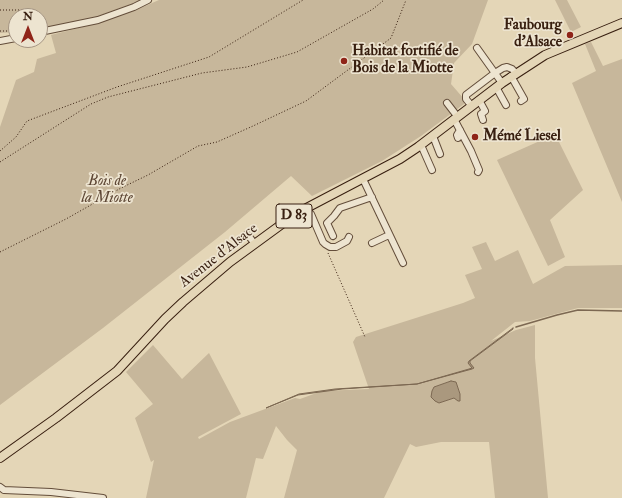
<!DOCTYPE html>
<html>
<head>
<meta charset="utf-8">
<style>
  body { margin:0 }
  #map { position:relative; width:622px; height:498px; overflow:hidden; background:#e4d6b7; font-family:"IM FELL Double Pica",serif }
  canvas { display:block }
  .north { position:absolute; left:8px; top:8px; width:40px; height:40px; box-sizing:border-box; background:#ede4d0; border:1px solid #a59583; border-radius:50%; rotate:0deg; font-size:11px; font-weight:700; line-height:16px; text-align:center; color:#381f10 }
  .north::after { content:''; display:block; margin:auto; width:14px; height:18px; background:#8f2418; clip-path:polygon(50% 0,100% 100%,50% 72%,0 100%) }
</style>
</head>
<body>
<div id="map">
<canvas width="622" height="498"></canvas>
<div class="north">N</div>
</div>
<script>
const c = document.querySelector('canvas').getContext('2d');
c.lineJoin = 'round';
function paint(path, color) { c.fillStyle = color; c.fill(path, 'evenodd'); }
const shape = rows => new Path2D(rows.map(r => 'M' + r).join(''));
function strokePath(path, color, width, dash) { c.strokeStyle = color; c.lineWidth = width; c.lineCap = dash ? 'butt' : 'round'; c.setLineDash(dash || []); c.stroke(path); }
function label(font, color, halo, rows, align = 'center') {
  c.font = font + ' "IM FELL Double Pica",serif'; c.lineWidth = 3.5; c.setLineDash([]); c.textBaseline = 'middle'; c.strokeStyle = halo; c.fillStyle = color; for (const [text, x, y, turn = 0] of rows) {
    c.save(); c.translate(x, y); c.rotate((+turn || 0) * Math.PI / 180); c.textAlign = isNaN(turn) ? turn : align; if (halo) c.strokeText(text, 0, 0); c.fillText(text, 0, 0); c.restore();
  }
}
paint(shape([
  [0,0,142,0,96,17,40,29,40,16,16,16,16,32,0,33],
  [159,0,488,0,472,44,454,63,451,84,464,99,464,104,421,136,382,161,312,196,291,176,225,232,103,328,0,405,0,127,16,80,34,72,37,59,56,53,51,35,98,23,136,10],
  [555,0,567,0,581,27,571,32],
  [591,42,603,66,622,59,622,202,572,83,596,71,585,44],
  [551,136,557,138,583,190,550,220,565,257,548,266,497,160],
  [486,242,495,261,518,250,533,284,565,266,622,265,622,308,578,308,530,321,515,322,491,341,516,330,535,325,535,358,548,498,495,498,489,442,441,442,416,447,410,444,384,498,284,498,297,450,287,440,276,426,263,459,256,458,246,498,146,498,154,460,151,462,135,418,153,404,126,372,153,345,182,379,209,353,241,414,198,437,199,439,230,422,295,398,300,399,322,391,369,389,353,342,356,337,463,303,475,298,465,275,482,269,472,247],
  [451,381,456,382,460,396,439,403,434,387]
]), '#c7b79b');
const water = shape([
  [513,328,513,329,470,361,470,363,474,368,472,369,417,384,342,389,298,395,266,408,299,394,335,389,417,384,469,369,472,368,468,363,469,361,513,328],
  [451,381,456,382,460,394,460,401,458,401,454,398,439,403,435,401,431,397,432,391,434,387,451,381]
]);
paint(water, '#aa987e');
strokePath(water, '#7c6852', 1);
strokePath(shape([
  [516,327,557,315,578,310,622,311]
]), '#7c6852', 1.5);
const minor = shape([
  [40,32,98,20,134,7,148,0],
  [0,41,16,38],
  [477,48,502,83],
  [511,76,524,99,521,101],
  [496,87,506,105],
  [479,100,485,111,481,114,483,120],
  [447,103,457,116],
  [471,105,466,99,466,95,495,73,503,68,507,67,512,69,516,73],
  [454,119,471,151,479,170,478,172],
  [433,136,440,154],
  [458,138,457,135,460,130],
  [421,145,432,170],
  [363,179,403,263],
  [305,209,311,214,323,242,325,244,330,247,336,247,347,241,349,237],
  [247,234,255,244],
  [333,236,327,223,334,216,340,208,372,197],
  [372,243,389,235],
  [0,487,4,490,51,492,103,498]
]);
const major = shape([
  [0,458,56,418,117,371,165,319,183,302,230,262,297,213,400,159,418,147,502,83,545,55,622,23]
]);
strokePath(minor, '#634d3a', 8);
strokePath(major, '#381f10', 10);
strokePath(shape([
  [0,10,24,10,24,16],
  [0,31,16,31],
  [0,151,16,137,27,121,117,87,209,57,303,0],
  [0,162,91,104,108,97,202,73,247,67,297,52,373,9,384,0],
  [0,252,66,219,121,188,148,175,198,146,217,142,253,126,306,101,391,38,406,0],
  [328,253,365,337]
]), '#381f10', 1, [1, 2]);
strokePath(minor, '#ede4d0', 6);
strokePath(major, '#e4d6b7', 8);
for (const [x, y, r, color] of [
  [570,35,4,"#8f2418"],
  [344,61,4,"#8f2418"],
  [475,137,4,"#8f2418"]
]) { const dot = new Path2D(); dot.arc(x, y, r, 0, 2 * Math.PI); c.fillStyle = color; c.fill(dot); strokePath(dot, '#ede4d0', 1.5); }
for (const [x, y, w] of [
  [294,216,36]
]) { const box = new Path2D(); box.roundRect(x - w / 2, y - 12, w, 24, 3); c.fillStyle = '#ede4d0'; c.fill(box); strokePath(box, '#381f10', 1); }
label('bold 14px', '#381f10', null, [
  ["D 83",294,216]
]);
label('bold 15px', '#381f10', '#ede4d0', [
  ["Faubourg",562,26,"right"],
  ["d'Alsace",562,43,"right"],
  ["Habitat fortifié de",352,52],
  ["Bois de la Miotte",352,69],
  ["Mémé Liesel",483,137]
], 'left');
label('italic 15px', '#5c4533', '#ede4d0', [
  ["Bois de",107,182],
  ["la Miotte",107,199]
]);
label('15px', '#381f10', '#ede4d0', [
  ["Avenue d'Alsace",219,256,-38]
]);
</script>
</body>
</html>
